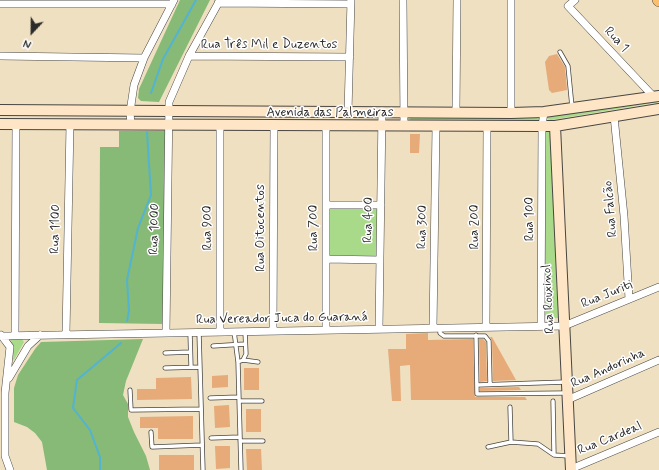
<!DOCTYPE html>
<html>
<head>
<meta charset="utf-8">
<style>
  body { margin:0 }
  #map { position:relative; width:659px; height:470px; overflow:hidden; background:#efe0c1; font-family:Mynerve,sans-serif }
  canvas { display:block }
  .north { position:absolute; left:12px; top:12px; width:40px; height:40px; -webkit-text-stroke:3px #fff; paint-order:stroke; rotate:202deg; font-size:11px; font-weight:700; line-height:16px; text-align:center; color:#2b2b2b }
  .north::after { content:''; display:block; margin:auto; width:14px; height:18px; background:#2b2b2b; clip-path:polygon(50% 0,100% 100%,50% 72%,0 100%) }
</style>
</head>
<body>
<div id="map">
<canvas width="659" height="470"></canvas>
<div class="north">N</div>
</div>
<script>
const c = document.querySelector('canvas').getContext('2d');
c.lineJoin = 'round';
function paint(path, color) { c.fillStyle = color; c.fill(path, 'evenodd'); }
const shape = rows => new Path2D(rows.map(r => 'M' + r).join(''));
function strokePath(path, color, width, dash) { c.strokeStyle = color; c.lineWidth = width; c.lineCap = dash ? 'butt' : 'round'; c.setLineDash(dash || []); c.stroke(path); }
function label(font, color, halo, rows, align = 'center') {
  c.font = font + ' Mynerve,sans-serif'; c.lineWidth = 3; c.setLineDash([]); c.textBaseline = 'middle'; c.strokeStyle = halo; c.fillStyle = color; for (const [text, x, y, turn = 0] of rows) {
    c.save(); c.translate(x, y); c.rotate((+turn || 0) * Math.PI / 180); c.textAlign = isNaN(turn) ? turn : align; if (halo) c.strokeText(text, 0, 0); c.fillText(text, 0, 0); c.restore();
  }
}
paint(shape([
  [659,99,659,102,551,120,547,119,548,117],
  [538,116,542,122,412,121,410,119,410,117],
  [546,130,550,133,558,318,543,319,545,131],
  [330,207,377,207,377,256,330,255],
  [10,339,22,339,24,342,14,360,12,358,14,346]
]), '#a8da8a');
paint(shape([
  [180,0,210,0,159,102,141,101,138,98,139,89],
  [119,131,166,131,164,324,99,323,100,147,119,147],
  [143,339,126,381,123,395,128,404,128,417,134,432,146,456,150,470,47,470,42,442,35,433,27,427,14,422,14,388,18,375,35,349,41,342]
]), '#86ba76');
strokePath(shape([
  [151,93,163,59,196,0],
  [127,321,129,311,127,280,138,228,151,195,147,132],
  [100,470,100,457,90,430,73,408,77,380,121,343]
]), '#52b4d1', 2);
paint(shape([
  [557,54,565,67,567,90,552,93,549,90,545,62,549,56],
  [410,134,420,134,419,153,410,153],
  [428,333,428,340,473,339,475,397,525,397,527,400,411,400,410,365,400,366,401,401,392,401,388,349,406,349,406,334],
  [490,337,492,337,516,380,493,381,492,341],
  [479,339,483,339,486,342,487,381,480,382],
  [244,368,259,368,259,390,244,390],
  [228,375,228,387,212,388,212,376],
  [191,377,192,399,137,400,137,389,156,389,156,378],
  [519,387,521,390,480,391,480,388],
  [229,405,230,427,215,428,214,406],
  [246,409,261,409,261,432,246,432],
  [193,416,193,439,158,439,158,428,140,428,140,417],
  [215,446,230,446,230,468,216,469],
  [246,449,261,449,262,470,247,470],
  [159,455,194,455,194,470,159,470]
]), '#e6ab78');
const lane = shape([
  [560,52,568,66,572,107],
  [440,328,440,333,444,336,485,336,489,341,490,384],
  [234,331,238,362,241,470],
  [190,332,191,367],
  [199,332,203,470],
  [476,335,477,394,566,393],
  [213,346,245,344],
  [165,353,190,352],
  [243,360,258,362],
  [238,362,243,360,246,354,245,331],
  [165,368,200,367],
  [477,385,566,382],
  [130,390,131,410,201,409],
  [210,398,239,397],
  [239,401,262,401],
  [553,401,554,455],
  [510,407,511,442],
  [151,432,152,447,202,445],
  [211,438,240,437],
  [240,441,263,441],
  [488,447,511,442,538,444,554,455,569,456]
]);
const street = shape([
  [403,0,404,126],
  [575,0,568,6,653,96],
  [218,3,351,4],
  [0,4,172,4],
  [0,56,144,58],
  [189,56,350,57],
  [456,111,457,0],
  [348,112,351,0],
  [511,113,511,0],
  [614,116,624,216,629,299],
  [131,125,130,112,134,85,144,58,174,0],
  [220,125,220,332],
  [326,205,381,205],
  [326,259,380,260],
  [541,326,542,126,544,112],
  [486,327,487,127],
  [433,328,436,127],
  [379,329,382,111],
  [326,330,326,126],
  [273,331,274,126],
  [166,333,169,102,189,56,220,0],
  [66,334,70,124],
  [1,335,10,347,5,393,5,456,10,470],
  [15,335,16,124],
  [0,336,564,326,659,287],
  [9,378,28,346,40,335],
  [567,400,659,360],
  [571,469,659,432]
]);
const secondary = shape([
  [0,110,511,113,544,112,659,96],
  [0,124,542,126,555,126,659,109],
  [555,126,571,470]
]);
const primary = shape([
  [658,0,659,1]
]);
strokePath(lane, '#484642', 5);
strokePath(street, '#484642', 8);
strokePath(secondary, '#484642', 12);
strokePath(primary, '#484642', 12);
strokePath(lane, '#fff', 3.5);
strokePath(street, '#fff', 7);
strokePath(secondary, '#fde5c5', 10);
strokePath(primary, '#fabe6d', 11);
label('13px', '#2b2b2b', '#fff', [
  ["Rua 1",616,40,47],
  ["Rua Três Mil e Duzentos",269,45],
  ["Avenida das Palmeiras",330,113],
  ["Rua Falcão",611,209,-95],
  ["Rua 100",530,219,-90],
  ["Rua 400",369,220,-89],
  ["Rua 300",423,227,-89],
  ["Rua 200",475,227,-90],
  ["Rua 900",208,228,-90],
  ["Rua Oitocentos",261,228,-90],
  ["Rua 700",314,228,-90],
  ["Rua 1100",56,229,-89],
  ["Rua 1000",155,229,-89],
  ["Rua Juriti",607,295,-22],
  ["Rua Rouxinol",549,299,-93],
  ["Rua Vereador Juca do Guaraná",282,319,-1],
  ["Rua Andorinha",608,369,-24],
  ["Rua Cardeal",610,439,-22]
]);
</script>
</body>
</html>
